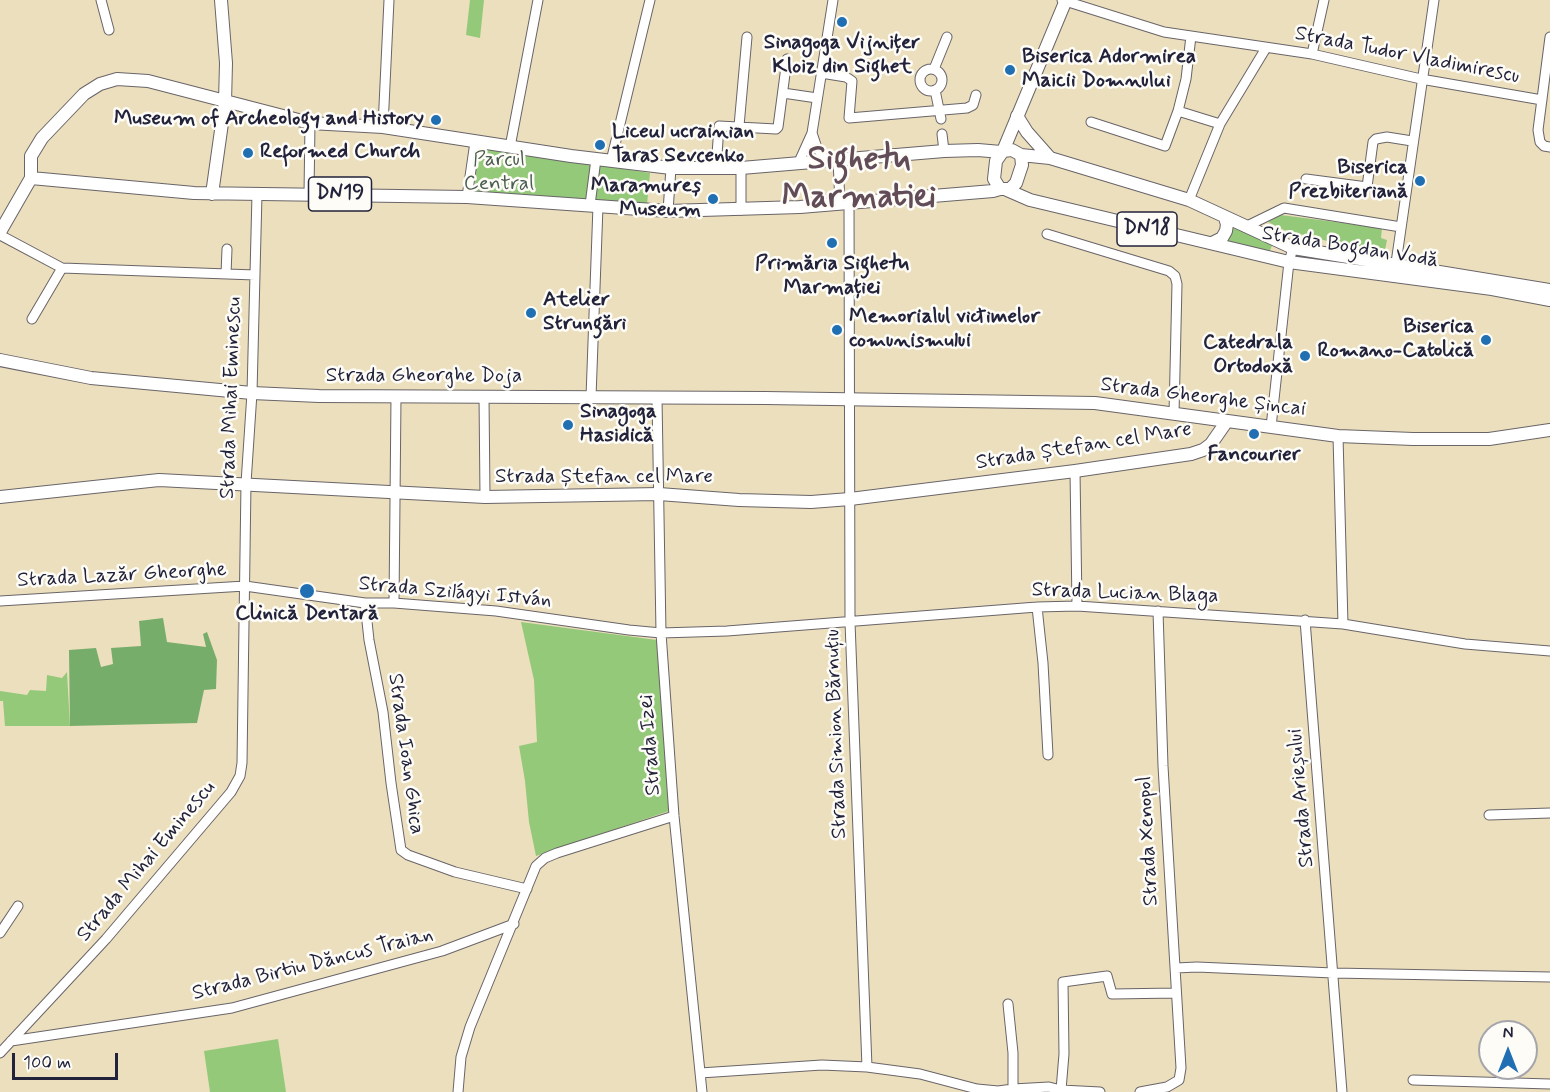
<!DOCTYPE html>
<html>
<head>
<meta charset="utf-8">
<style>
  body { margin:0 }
  #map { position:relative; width:1550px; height:1092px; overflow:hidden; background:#ecdfbd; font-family:Mynerve,sans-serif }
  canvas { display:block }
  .north { position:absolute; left:1478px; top:1020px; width:60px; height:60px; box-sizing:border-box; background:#fdfcf7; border:2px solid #a5a5ac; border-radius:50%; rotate:0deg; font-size:16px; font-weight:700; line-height:24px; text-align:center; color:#22223b }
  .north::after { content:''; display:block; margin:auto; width:21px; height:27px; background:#1f6fb2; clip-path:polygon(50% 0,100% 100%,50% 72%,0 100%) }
  .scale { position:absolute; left:12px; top:1053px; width:106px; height:27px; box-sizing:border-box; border:3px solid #22223b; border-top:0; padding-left:8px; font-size:18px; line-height:21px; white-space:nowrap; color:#22223b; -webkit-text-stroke:4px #fdfcf7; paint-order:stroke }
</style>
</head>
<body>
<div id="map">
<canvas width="1550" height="1092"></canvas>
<div class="north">N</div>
<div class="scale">100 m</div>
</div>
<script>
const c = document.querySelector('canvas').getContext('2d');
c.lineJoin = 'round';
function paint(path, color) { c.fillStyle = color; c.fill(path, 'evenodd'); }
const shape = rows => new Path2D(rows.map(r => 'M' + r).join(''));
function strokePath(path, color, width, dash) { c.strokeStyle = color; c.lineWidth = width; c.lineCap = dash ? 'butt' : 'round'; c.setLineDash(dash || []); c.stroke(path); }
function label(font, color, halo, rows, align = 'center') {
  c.font = font + ' Mynerve,sans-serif'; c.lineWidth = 5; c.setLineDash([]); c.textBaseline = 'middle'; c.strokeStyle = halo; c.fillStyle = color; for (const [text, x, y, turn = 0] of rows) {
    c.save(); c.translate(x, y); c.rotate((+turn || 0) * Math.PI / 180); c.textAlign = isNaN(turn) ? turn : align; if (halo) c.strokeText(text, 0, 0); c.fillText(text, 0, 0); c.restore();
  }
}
paint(shape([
  [470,0,484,0,480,38,466,35],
  [478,147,650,173,647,205,573,198,474,193],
  [1281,215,1382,228,1381,238,1387,240,1385,250,1335,243,1284,230,1268,222],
  [1229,226,1273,243,1269,253,1224,242],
  [521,622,657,640,669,811,536,856,529,822,525,781,519,746,537,742,534,680],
  [67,672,70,726,5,726,3,701,0,701,0,691,27,695,30,690,46,691,47,675,62,678],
  [278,1039,286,1092,210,1092,204,1051]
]), '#94c97a');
paint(shape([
  [163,618,167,642,206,647,203,634,207,632,217,660,216,689,204,690,197,723,70,726,69,650,96,648,101,667,113,664,111,648,141,646,139,621]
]), '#77ad6a');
const minor = shape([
  [101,0,109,30],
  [1062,0,1164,32,1312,54,1421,79,1542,100],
  [1550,37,1538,130,1540,142,1544,146,1550,147],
  [1312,54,1324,0],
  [934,69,947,37],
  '920 80a11 11 0 1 1 22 0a11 11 0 1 1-22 0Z',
  [821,73,846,77,852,81,849,118,967,108,973,105,976,95],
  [935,90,941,119],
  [783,93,817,98],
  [1178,111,1220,124],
  [1091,122,1165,146,1178,111,1186,79,1191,36],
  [739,126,747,37],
  [383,127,389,0],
  [812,133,817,148,826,161],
  [942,134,944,151],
  [510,147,538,0],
  [838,160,840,203],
  [611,161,650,0],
  [798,164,812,133,833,0],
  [741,168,741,210],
  [716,169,719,126,776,129,778,127,787,59],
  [1306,179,1367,187,1373,142,1376,139,1387,137,1412,141],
  [309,194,310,123],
  [467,197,475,142],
  [1189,200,1220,124,1266,48],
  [849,203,850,622,867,1067],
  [590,205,596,159],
  [668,211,671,168],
  [1245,227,1284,208,1401,227],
  [1047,234,1169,271,1175,276,1177,284,1174,414],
  [0,235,62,268,255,275],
  [1395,270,1434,0],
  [226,274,227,249],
  [32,319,62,268],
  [484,396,485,497],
  [591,397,598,206],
  [657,398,661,633,674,816,702,1092],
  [1271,427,1289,262,1293,248],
  [1338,436,1343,624],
  [1075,471,1077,606],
  [0,601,245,586,365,603,394,603,496,611,629,630,661,633,727,631,1037,607,1077,606,1343,624,1465,644,1550,651],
  [365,603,369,640,383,712,391,783,401,850,408,855,455,872,527,889],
  [394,603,396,397],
  [1037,607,1043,663,1048,755],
  [1305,620,1342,1092],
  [1489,815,1550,813],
  [0,933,18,906],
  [1176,968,1197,967,1333,973,1550,977],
  [11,1041,232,1008,442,951,514,924],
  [0,1053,106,939,231,792,240,776,242,763,246,483,252,393,257,194],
  [700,1073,822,1065,867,1067,920,1074,977,1089,998,1091,1013,1089,1013,1053,1008,1004],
  [1413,1080,1550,1084],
  [1013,1089,1049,1087,1061,1090,1100,1092],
  [1061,1090,1064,1054,1063,982,1107,976,1112,994,1176,993],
  [458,1092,461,1057,470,1027,536,866,545,858,557,853,674,816],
  [1140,1092,1167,1087,1179,1080,1181,1068,1163,766,1158,611]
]);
const major = shape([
  [1017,116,1027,132,1050,158],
  [1003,151,1012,150,1021,155,1050,158,1189,200,1293,248,1550,290],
  [1021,155,1022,165,1016,183,1010,189,1000,189,994,179,996,161,1003,151,1066,0],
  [31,178,31,156,42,138,84,94,100,84,117,79,148,81,310,123,383,127,571,156,671,168,741,168,944,151,978,150,1001,152],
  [31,178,194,193,467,197,668,211,800,207,993,191,1000,189],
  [1007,190,1030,200,1289,262,1492,289,1550,300],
  [212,194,225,102,226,63,221,0],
  [0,232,31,178],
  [1212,243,1222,238,1226,231,1227,224,1225,218],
  [0,360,91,378,252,393,319,396,765,398,1095,403,1338,436,1413,439,1489,439,1550,430],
  [0,497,159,480,485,497,659,494,739,500,811,502,850,499,1075,471,1191,454,1203,450,1211,444,1227,421]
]);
strokePath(minor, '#696468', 11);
strokePath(major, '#696468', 14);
strokePath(minor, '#fff', 9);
strokePath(major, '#fff', 12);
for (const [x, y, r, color] of [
  [842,22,6,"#1f6fb2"],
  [1010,70,6,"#1f6fb2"],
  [436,120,6,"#1f6fb2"],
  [600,145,6,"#1f6fb2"],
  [248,153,6,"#1f6fb2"],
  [1420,181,6,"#1f6fb2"],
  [713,199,6,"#1f6fb2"],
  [832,243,6,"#1f6fb2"],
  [531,313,6,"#1f6fb2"],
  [837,330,6,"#1f6fb2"],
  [1486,340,6,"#1f6fb2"],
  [1305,356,6,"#1f6fb2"],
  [568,425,6,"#1f6fb2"],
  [1254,434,6,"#1f6fb2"],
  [307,591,8,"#1f6fb2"]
]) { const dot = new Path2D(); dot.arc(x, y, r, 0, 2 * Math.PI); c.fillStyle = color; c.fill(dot); strokePath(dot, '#fdfcf7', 2); }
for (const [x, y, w] of [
  [340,194,63],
  [1147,229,60]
]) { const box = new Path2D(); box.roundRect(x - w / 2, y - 17, w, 34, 4.5); c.fillStyle = '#fdfcf7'; c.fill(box); strokePath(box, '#22223b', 1.5); }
label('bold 20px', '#22223b', null, [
  ["DN19",340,194],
  ["DN18",1147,229]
]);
label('bold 21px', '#22223b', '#fdfcf7', [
  ["Sinagoga Vijnițer",842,44,"center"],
  ["Kloiz din Sighet",842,68,"center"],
  ["Biserica Adormirea",1022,58],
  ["Maicii Domnului",1022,82],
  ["Museum of Archeology and History",424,120,"right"],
  ["Liceul ucrainian",612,133],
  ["Taras Sevcenko",612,157],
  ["Reformed Church",260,153],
  ["Biserica",1408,169,"right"],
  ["Prezbiteriană",1408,193,"right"],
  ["Maramureș",701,187,"right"],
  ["Museum",701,211,"right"],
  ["Primăria Sighetu",832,265,"center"],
  ["Marmației",832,289,"center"],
  ["Atelier",543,301],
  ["Strungări",543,325],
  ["Memorialul victimelor",849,318],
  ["comunismului",849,342],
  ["Biserica",1474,328,"right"],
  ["Romano-Catolică",1474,352,"right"],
  ["Catedrala",1293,344,"right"],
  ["Ortodoxă",1293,368,"right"],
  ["Sinagoga",580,413],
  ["Hasidică",580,437],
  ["Fancourier",1254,456,"center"],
  ["Clinică Dentară",307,615,"center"]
], 'left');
label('21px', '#22223b', '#fdfcf7', [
  ["Strada Tudor Vladimirescu",1407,56,11],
  ["Strada Bogdan Vodă",1350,248,9],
  ["Strada Gheorghe Doja",424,377],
  ["Strada Mihai Eminescu",232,398,-88],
  ["Strada Gheorghe Șincai",1203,398,7],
  ["Strada Ștefan cel Mare",1084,447,-9],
  ["Strada Ștefan cel Mare",604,478],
  ["Strada Lazăr Gheorghe",122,576,-3],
  ["Strada Szilágyi István",455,593,5],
  ["Strada Lucian Blaga",1125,594,2],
  ["Strada Simion Bărnuțiu",837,734,-92],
  ["Strada Izei",651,745,-94],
  ["Strada Ioan Ghica",405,754,82],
  ["Strada Arieșului",1302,798,-95],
  ["Strada Xenopol",1149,841,-93],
  ["Strada Mihai Eminescu",147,862,-50],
  ["Strada Birtiu Dăncus Traian",313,965,-14]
]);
label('21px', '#4a5c51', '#fdfcf7', [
  ["Parcul",499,161],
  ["Central",499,185]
]);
label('bold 33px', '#614c58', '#fdfcf7', [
  ["Sighetu",859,161],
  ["Marmatiei",859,199]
]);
</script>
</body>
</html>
